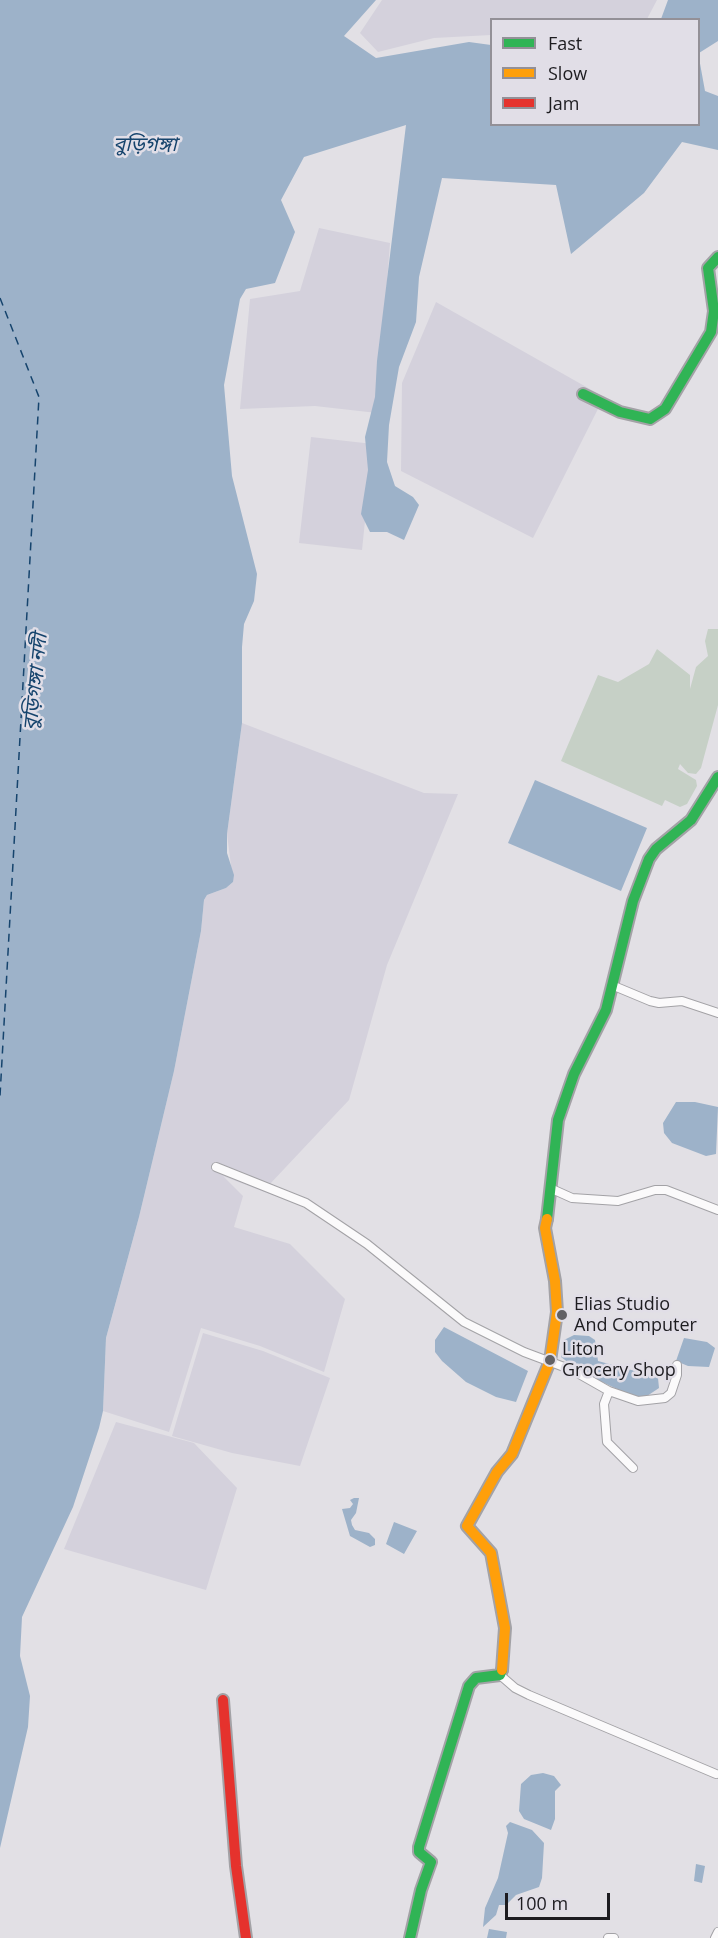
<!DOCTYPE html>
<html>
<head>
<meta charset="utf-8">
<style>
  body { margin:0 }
  #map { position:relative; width:718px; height:1938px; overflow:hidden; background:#e2e0e5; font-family:"Open Sans",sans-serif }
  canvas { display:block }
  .legend { position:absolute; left:490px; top:18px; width:210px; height:108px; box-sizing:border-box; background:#e1dee7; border:2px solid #939097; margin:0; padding:8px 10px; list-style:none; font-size:18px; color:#1d1c20 }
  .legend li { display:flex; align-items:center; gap:12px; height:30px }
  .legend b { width:30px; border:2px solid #939097 }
  .scale { position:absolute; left:505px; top:1893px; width:105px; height:27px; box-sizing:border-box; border:3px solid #1d1c20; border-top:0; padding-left:8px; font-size:18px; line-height:21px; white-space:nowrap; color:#1d1c20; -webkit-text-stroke:4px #e1dee7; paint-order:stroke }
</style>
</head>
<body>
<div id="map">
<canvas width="718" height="1938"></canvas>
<ul class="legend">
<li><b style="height:8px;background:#30b455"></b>Fast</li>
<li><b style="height:8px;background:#ff9f0a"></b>Slow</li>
<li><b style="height:8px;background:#e5322d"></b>Jam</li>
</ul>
<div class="scale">100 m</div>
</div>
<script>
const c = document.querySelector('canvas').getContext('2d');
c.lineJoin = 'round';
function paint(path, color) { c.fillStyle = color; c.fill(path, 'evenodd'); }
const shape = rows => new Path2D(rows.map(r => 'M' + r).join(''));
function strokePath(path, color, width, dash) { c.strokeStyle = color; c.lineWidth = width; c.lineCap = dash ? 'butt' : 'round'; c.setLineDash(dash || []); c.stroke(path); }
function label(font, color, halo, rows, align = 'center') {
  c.font = font + ' "Open Sans","Noto Sans Bengali",sans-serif'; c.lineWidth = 5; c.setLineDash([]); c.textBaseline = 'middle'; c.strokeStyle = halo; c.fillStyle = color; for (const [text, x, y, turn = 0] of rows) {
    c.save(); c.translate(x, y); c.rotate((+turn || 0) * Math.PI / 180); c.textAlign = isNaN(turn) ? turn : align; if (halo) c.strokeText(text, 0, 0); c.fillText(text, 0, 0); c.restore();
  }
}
paint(shape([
  [382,0,657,0,647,19,492,20,491,35,434,38,378,52,360,33],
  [319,228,390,243,377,413,315,406,240,409,250,299,300,291],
  [436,302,604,397,533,538,401,471,402,383],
  [311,437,373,444,362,550,299,543],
  [242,723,424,793,458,794,387,965,349,1100,269,1185,314,1211,223,1176,243,1196,234,1227,290,1244,345,1299,324,1372,260,1346,201,1328,169,1432,103,1411,106,1338,139,1217,174,1071,201,931,204,900,207,895,226,888,233,882,227,834],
  [203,1333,263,1351,330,1378,300,1466,232,1453,172,1436],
  [116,1422,194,1443,237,1488,206,1590,64,1549]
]), '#d4d1dc');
paint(shape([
  [708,629,718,629,718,705,701,768,696,774,688,773,680,764,678,769,696,780,697,786,687,804,680,807,665,800,662,806,561,761,598,675,618,682,649,664,657,649,690,675,690,689,696,667,708,656,705,641]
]), '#c6d0c6');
paint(shape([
  [0,0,376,0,344,36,376,58,469,42,491,45,492,124,698,124,699,58,705,91,718,96,718,150,682,142,644,193,571,254,556,185,442,178,419,277,416,322,399,367,389,425,387,462,395,486,413,497,419,505,404,540,387,532,370,532,361,514,368,470,365,437,375,397,377,361,406,125,304,157,281,200,295,232,275,283,246,289,240,299,224,385,232,476,257,574,254,601,244,624,242,647,242,723,227,834,227,853,234,875,233,882,226,888,207,895,204,900,201,931,174,1071,139,1217,106,1338,103,1411,99,1428,73,1507,22,1617,20,1656,30,1696,28,1727,0,1848],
  [668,0,718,0,718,41,699,53,698,20,661,19],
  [535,780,647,828,621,891,508,843],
  [676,1102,695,1102,718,1107,716,1154,706,1156,672,1143,664,1133,663,1123],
  [444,1327,528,1371,516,1402,496,1397,466,1382,442,1361,435,1352,435,1340],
  [574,1335,589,1336,595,1340,598,1361,650,1375,658,1378,659,1388,644,1398,632,1396,581,1372,561,1357,564,1340],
  [684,1338,707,1342,715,1348,709,1367,688,1366,676,1361],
  [354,1498,359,1498,356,1513,351,1520,352,1525,355,1530,369,1533,375,1539,375,1545,370,1547,350,1536,342,1509,350,1508,353,1504,350,1500],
  [394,1522,417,1531,404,1554,386,1544],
  [543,1773,554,1776,561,1785,555,1791,555,1819,551,1830,524,1819,519,1811,521,1784,531,1775],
  [510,1822,532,1830,544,1843,542,1878,539,1887,516,1895,506,1905,499,1905,496,1915,483,1927,485,1908,498,1878,508,1833,506,1826],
  [696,1864,705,1866,702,1883,694,1881],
  [489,1929,507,1932,506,1938,487,1938]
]), '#9db2c9');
strokePath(shape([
  [0,298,39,397,0,1096]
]), '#16446d', 1.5, [8, 6]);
const street = shape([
  [614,986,650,1001,659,1003,682,1001,718,1013],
  [216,1167,306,1203,367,1244,464,1322,524,1352,572,1370,609,1391,638,1401,665,1398,671,1393,677,1375,677,1365],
  [552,1189,572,1198,618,1201,655,1190,666,1190,718,1210],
  [609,1391,604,1404,607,1442,633,1468],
  [500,1675,515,1688,529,1695,716,1774],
  [608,1938,614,1938],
  [715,1938,718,1932]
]);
const fast = shape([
  [583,394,620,412,650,419,665,409,711,332,714,311,708,268,718,257],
  [547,1219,558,1120,574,1074,606,1010,633,901,649,859,656,849,691,820,718,777],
  [410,1938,421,1890,431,1862,419,1852,419,1847,469,1686,476,1678,500,1675,502,1670]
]);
const slow = shape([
  [502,1670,505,1628,491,1553,467,1526,497,1472,512,1454,550,1361,557,1312,555,1281,545,1228,547,1219]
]);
const jam = shape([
  [223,1700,236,1866,246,1938]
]);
strokePath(street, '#a3a2a6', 10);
strokePath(fast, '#a3a2a6', 14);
strokePath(slow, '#a3a2a6', 14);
strokePath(jam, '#a3a2a6', 14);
strokePath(street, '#fbfafb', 8);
strokePath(fast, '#30b455', 10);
strokePath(slow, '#ff9f0a', 10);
strokePath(jam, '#e5322d', 10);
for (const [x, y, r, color] of [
  [562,1315,6,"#626165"],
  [550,1360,6,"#626165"]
]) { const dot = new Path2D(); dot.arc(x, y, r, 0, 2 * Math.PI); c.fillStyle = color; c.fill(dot); strokePath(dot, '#e1dee7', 2); }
label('18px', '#1d1c20', '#e1dee7', [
  ["Elias Studio",574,1305],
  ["And Computer",574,1326],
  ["Liton",562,1350],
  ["Grocery Shop",562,1371]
], 'left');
label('italic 20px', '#16446d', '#e1dee7', [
  ["বুড়িগঙ্গা",145,145],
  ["বুড়িগঙ্গা নদী",36,682,-84]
]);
</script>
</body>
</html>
